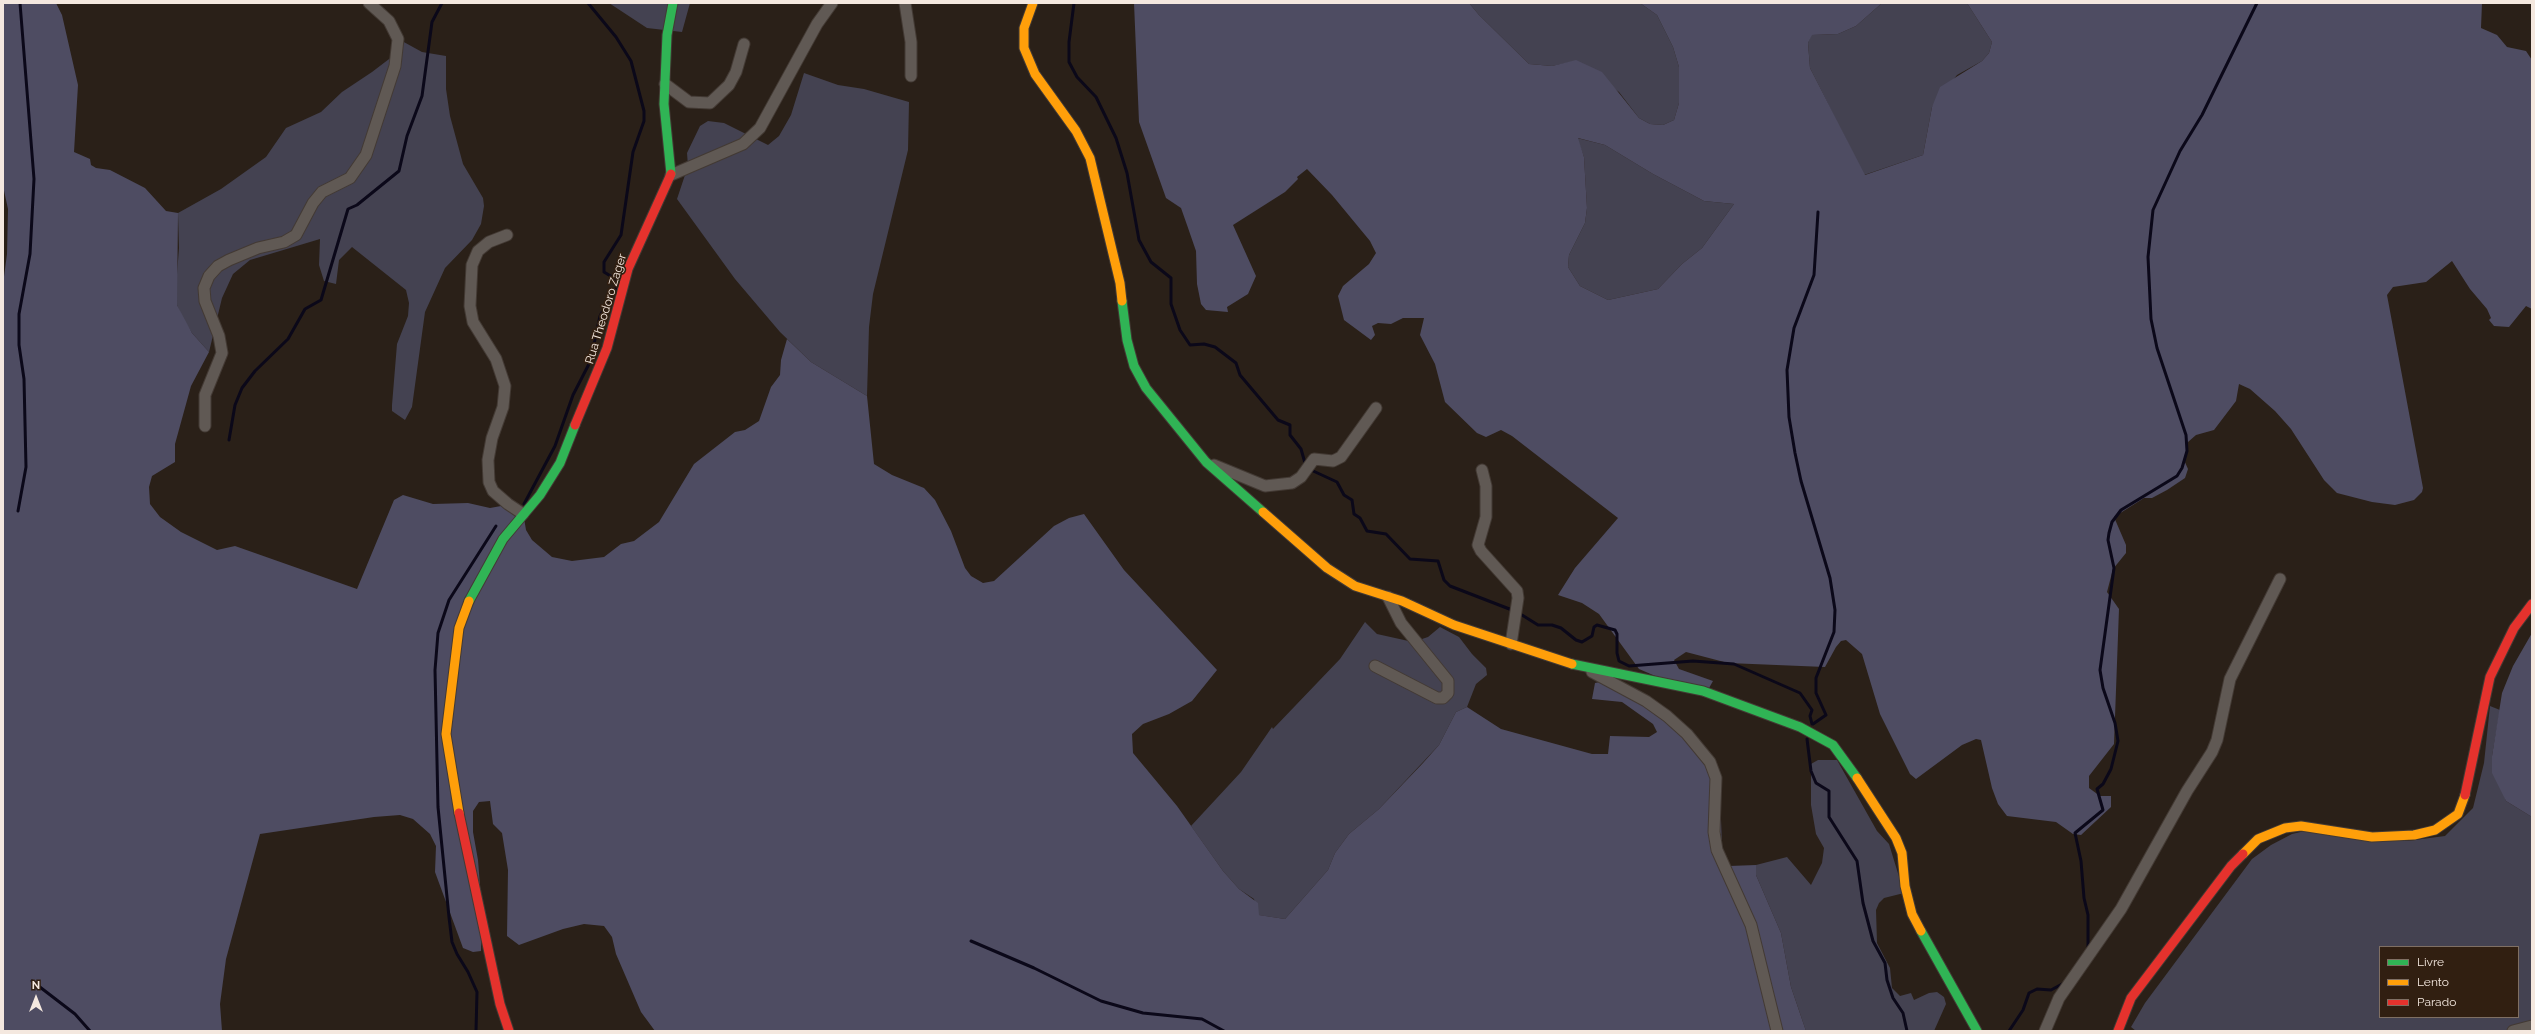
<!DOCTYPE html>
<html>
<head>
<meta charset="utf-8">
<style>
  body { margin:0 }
  #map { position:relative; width:2535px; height:1034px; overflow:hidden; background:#2a2018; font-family:Raleway,sans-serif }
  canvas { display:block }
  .frame { position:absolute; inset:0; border:4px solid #f4e8df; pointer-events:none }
  .legend { position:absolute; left:2379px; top:946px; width:140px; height:72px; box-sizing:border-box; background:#311f11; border:1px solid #7f6f63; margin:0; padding:5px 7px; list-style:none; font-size:12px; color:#f4e8df }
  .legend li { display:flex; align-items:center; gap:8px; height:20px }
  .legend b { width:20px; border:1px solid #7f6f63 }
  .north { position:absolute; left:16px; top:978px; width:40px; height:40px; -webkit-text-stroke:3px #311f11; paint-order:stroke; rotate:0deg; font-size:11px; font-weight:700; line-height:16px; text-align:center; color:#f4e8df }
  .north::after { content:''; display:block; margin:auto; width:14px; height:18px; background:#f4e8df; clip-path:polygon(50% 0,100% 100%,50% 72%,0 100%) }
</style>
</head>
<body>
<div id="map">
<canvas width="2535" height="1034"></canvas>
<div class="frame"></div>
<ul class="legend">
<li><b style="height:5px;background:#30b455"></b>Livre</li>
<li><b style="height:5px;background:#ff9f0a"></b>Lento</li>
<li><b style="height:5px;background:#e5322d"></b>Parado</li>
</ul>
<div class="north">N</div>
</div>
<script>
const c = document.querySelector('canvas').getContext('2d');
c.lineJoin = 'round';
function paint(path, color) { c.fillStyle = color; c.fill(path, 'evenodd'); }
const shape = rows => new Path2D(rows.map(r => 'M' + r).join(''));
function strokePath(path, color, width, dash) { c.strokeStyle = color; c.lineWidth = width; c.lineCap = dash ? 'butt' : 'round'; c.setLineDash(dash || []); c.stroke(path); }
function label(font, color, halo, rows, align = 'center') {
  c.font = font + ' Raleway,sans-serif'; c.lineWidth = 3.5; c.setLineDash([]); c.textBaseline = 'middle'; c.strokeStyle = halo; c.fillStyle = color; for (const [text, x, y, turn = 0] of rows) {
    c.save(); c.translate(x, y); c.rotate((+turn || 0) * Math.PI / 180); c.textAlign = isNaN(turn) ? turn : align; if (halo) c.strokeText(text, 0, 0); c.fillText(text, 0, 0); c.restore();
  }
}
paint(shape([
  [609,3,690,3,682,32,647,28],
  [1469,3,1640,3,1657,15,1673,47,1679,67,1679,103,1674,120,1663,125,1650,124,1639,118,1619,92,1576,61,1552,66,1529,64,1479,15],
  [1882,3,1967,3,1992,42,1989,53,1982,61,1957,75,1932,107,1923,155,1864,175,1810,68,1808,43,1811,35,1838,34,1856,26],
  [402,41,422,52,446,56,446,89,450,116,463,164,483,198,484,206,481,224,472,240,445,268,425,312,412,407,405,420,392,411,392,405,397,344,408,316,409,303,406,290,352,247,339,260,336,284,324,281,319,265,320,239,250,260,233,274,222,298,209,352,192,333,183,319,177,305,176,287,179,248,178,213,221,189,266,157,286,128,321,112,342,92,372,72,397,53],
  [804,73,838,85,864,89,909,102,908,150,873,294,869,327,867,396,811,362,780,332,735,279,677,199,688,166,687,153,700,126,708,121,724,123,768,145,779,136,791,115],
  [1577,138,1605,145,1653,174,1704,201,1734,204,1702,248,1682,264,1658,289,1608,300,1580,286,1568,267,1569,255,1585,223,1587,208,1584,157],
  [1365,622,1377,634,1413,642,1428,637,1440,627,1459,637,1472,654,1486,668,1487,675,1476,684,1467,707,1456,712,1439,745,1379,809,1349,834,1335,853,1328,870,1285,919,1258,915,1254,899,1239,889,1223,871,1191,826,1241,772,1272,727,1273,729,1340,659],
  [2490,706,2500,710,2492,756,2506,801,2532,817,2532,1031,2136,1031,2131,1027,2145,1003,2252,859,2271,845,2292,834,2309,830,2407,841,2445,836,2473,808,2484,763],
  [2380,947,2518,947,2518,1017,2380,1017],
  [1818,760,1837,760,1877,831,1889,844,1904,893,1884,898,1879,903,1876,910,1877,943,1890,968,1892,988,1900,996,1911,993,1914,1000,1929,993,1937,992,1944,997,1946,1004,1934,1031,1806,1031,1791,987,1781,933,1756,875,1756,865,1787,857,1811,885,1822,863,1824,848,1816,834,1811,805,1811,764]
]), '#444251');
paint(shape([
  [3,3,56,3,62,15,78,85,74,152,90,159,91,165,96,168,110,170,145,188,166,211,178,213,177,305,192,333,209,352,191,386,175,444,175,462,152,476,149,487,150,504,160,517,181,532,217,550,235,546,357,589,394,500,403,495,433,504,468,503,490,508,501,506,524,518,526,530,532,540,552,557,572,561,604,557,621,544,634,541,659,522,694,464,735,432,745,430,759,421,771,387,780,375,781,360,787,339,811,362,867,396,874,464,892,475,924,488,935,500,951,531,965,568,971,576,983,583,994,581,1054,526,1069,518,1084,514,1124,570,1217,670,1192,701,1169,714,1143,724,1132,734,1133,753,1177,806,1223,871,1239,889,1258,903,1259,915,1285,919,1328,870,1335,853,1349,834,1379,809,1423,763,1439,745,1456,712,1467,707,1501,729,1592,754,1608,754,1610,736,1649,737,1657,732,1653,724,1622,702,1592,699,1595,683,1604,681,1689,734,1720,786,1722,852,1729,866,1756,865,1756,875,1781,933,1791,987,1806,1031,655,1031,641,1012,616,954,612,937,604,926,584,924,563,929,519,945,507,936,508,870,502,833,493,824,490,801,479,802,473,811,473,832,478,860,482,912,481,951,473,952,463,948,435,872,436,846,430,834,413,819,400,815,374,817,260,834,226,959,220,1004,222,1031,3,1031,3,284,7,254,8,209,3,186],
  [1134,3,1469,3,1479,15,1529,64,1552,66,1576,60,1602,72,1639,118,1650,124,1663,125,1674,120,1679,103,1679,67,1673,47,1657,15,1640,3,1882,3,1856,26,1838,34,1812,35,1808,43,1810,68,1865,175,1923,155,1932,107,1940,87,1982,61,1989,53,1992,42,1967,3,2482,3,2481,28,2497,35,2507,47,2526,51,2532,60,2532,309,2526,306,2509,327,2494,326,2489,320,2491,318,2487,309,2470,289,2452,261,2426,282,2393,287,2387,295,2423,488,2422,492,2414,500,2395,505,2372,502,2337,493,2324,480,2291,429,2275,411,2250,389,2239,384,2236,401,2214,430,2196,435,2188,442,2184,460,2188,469,2185,478,2167,490,2152,498,2144,498,2114,517,2126,545,2126,553,2113,569,2107,592,2119,609,2114,744,2089,776,2089,788,2100,796,2111,796,2111,807,2081,835,2073,834,2056,822,2007,816,1998,804,1992,788,1981,740,1976,739,1962,745,1916,779,1910,774,1880,714,1862,654,1846,640,1841,641,1836,647,1825,667,1728,663,1686,652,1674,660,1679,669,1713,681,1704,697,1639,669,1599,614,1582,603,1558,595,1575,568,1618,518,1512,436,1501,430,1486,437,1477,433,1445,402,1435,364,1420,335,1424,318,1403,318,1391,324,1378,323,1372,326,1375,335,1371,340,1344,320,1338,296,1343,286,1369,264,1376,253,1370,241,1332,195,1307,169,1297,177,1298,179,1285,192,1233,225,1256,276,1248,294,1227,307,1228,312,1206,310,1201,304,1197,284,1196,251,1187,225,1181,208,1166,198,1139,122],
  [1578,138,1605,145,1653,174,1704,201,1734,204,1702,248,1682,264,1658,289,1608,300,1580,286,1568,267,1569,255,1585,223,1587,208,1584,157],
  [2532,633,2532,817,2506,801,2492,773,2492,756,2502,693,2513,666]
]), '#4e4c62');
strokePath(shape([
  [588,3,616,37,631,61,644,111,644,121,633,152,621,235,604,262,604,272,617,280,617,283],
  [1074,3,1069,42,1069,62,1077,77,1096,97,1116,138,1127,173,1139,240,1151,262,1171,278,1171,304,1180,330,1190,345,1204,344,1215,347,1236,363,1240,375,1278,420,1290,425,1290,435,1301,449,1305,463],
  [229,440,235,405,242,388,255,371,288,339,305,309,321,300,348,209,357,205,399,171,407,136,422,96,432,22,442,3],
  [1311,470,1337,482,1344,495,1352,500,1354,514,1360,518,1367,531,1386,534,1410,559,1438,561,1444,580,1450,586,1512,610],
  [524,504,555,446,573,395,590,362,600,316,616,288],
  [18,511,26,467,24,379,19,345,19,314,30,254,34,179,20,3],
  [1522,615,1538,625,1552,625,1561,628,1576,640,1582,642,1592,636,1594,627,1597,625,1615,630,1617,634,1617,653,1619,661,1629,666,1693,661,1734,664,1800,693,1812,710,1810,716,1812,724],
  [1813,724,1826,715,1816,693,1816,678,1834,632,1835,610,1830,578,1801,481,1795,453,1789,417,1787,370,1794,328,1814,275,1818,212],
  [1807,739,1811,771,1816,783,1829,791,1829,817,1857,861,1863,903,1873,941,1885,963,1887,980,1893,998,1903,1013,1907,1031],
  [971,941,1034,968,1101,1001,1143,1013,1202,1019,1224,1031],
  [2088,948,2088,915,2084,898,2081,861,2075,833,2103,810,2097,789,2103,784,2111,769,2118,741,2115,723,2103,688,2100,670,2114,568,2108,540,2109,533,2112,522,2121,510,2177,476,2182,468,2187,451,2186,435,2157,348,2151,319,2148,257,2153,210,2180,151,2202,115,2257,3],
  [32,981,75,1014,90,1031],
  [476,1031,477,992,468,972,457,954,452,942,449,917,438,807,435,670,438,633,449,600,496,526],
  [2009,1031,2023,1010,2029,993,2037,989,2051,990,2064,983]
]), '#0b0819', 3);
const street = shape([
  [905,3,911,42,911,76],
  [665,84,689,102,710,103,729,85,736,72,744,44],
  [671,175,743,144,760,128,817,24,832,3],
  [507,235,489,242,478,251,472,265,470,306,473,322,496,359,505,386,503,407,492,438,488,460,489,482,493,491,508,504,523,514],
  [205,426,205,395,222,353,219,336,205,301,204,288,209,276,218,266,229,260,258,248,284,242,296,235,313,203,322,192,350,178,366,155,395,66,398,39,389,21,369,3],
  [1214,465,1265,486,1292,483,1301,477,1314,459,1333,461,1341,457,1376,408],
  [1482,470,1486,486,1486,517,1478,545,1481,551,1517,591,1518,598,1511,644],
  [1375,666,1437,698,1443,698,1448,693,1448,681,1401,623,1388,597],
  [1592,672,1646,701,1667,716,1687,734,1710,762,1716,778,1714,832,1717,850,1751,925,1777,1031],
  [2045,1031,2059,998,2121,909,2187,791,2212,752,2217,740,2230,679,2280,579],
  [2513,1031,2532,1026]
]);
const fast = shape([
  [671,174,664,104,667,35,673,3],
  [1122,301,1127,340,1134,366,1146,388,1206,462,1263,512],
  [469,601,503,539,540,495,560,463,575,425],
  [1572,664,1703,691,1800,727,1833,745,1857,778],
  [1921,931,1977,1031]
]);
const slow = shape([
  [1033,3,1024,28,1024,48,1035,74,1076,131,1090,158,1120,283,1122,301],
  [1263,512,1327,568,1355,586,1402,601,1454,625,1572,664],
  [1857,778,1896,838,1902,853,1905,886,1912,914,1921,931],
  [459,813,446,734,459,628,469,601],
  [2243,854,2258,839,2285,828,2301,826,2372,837,2414,835,2435,830,2458,814,2465,795]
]);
const jam = shape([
  [575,425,607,348,628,269,671,174],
  [2465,795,2490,677,2514,628,2532,604],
  [459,813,500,1004,509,1031],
  [2118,1031,2131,998,2231,866,2243,854]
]);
strokePath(street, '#433a34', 13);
strokePath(fast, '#433a34', 11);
strokePath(slow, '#433a34', 11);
strokePath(jam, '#433a34', 11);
strokePath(street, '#605954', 11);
strokePath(fast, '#30b455', 9);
strokePath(slow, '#ff9f0a', 9);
strokePath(jam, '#e5322d', 9);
label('12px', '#f4e8df', '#311f11', [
  ["Rua Theodoro Zager",606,309,-73]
]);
</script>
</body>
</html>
